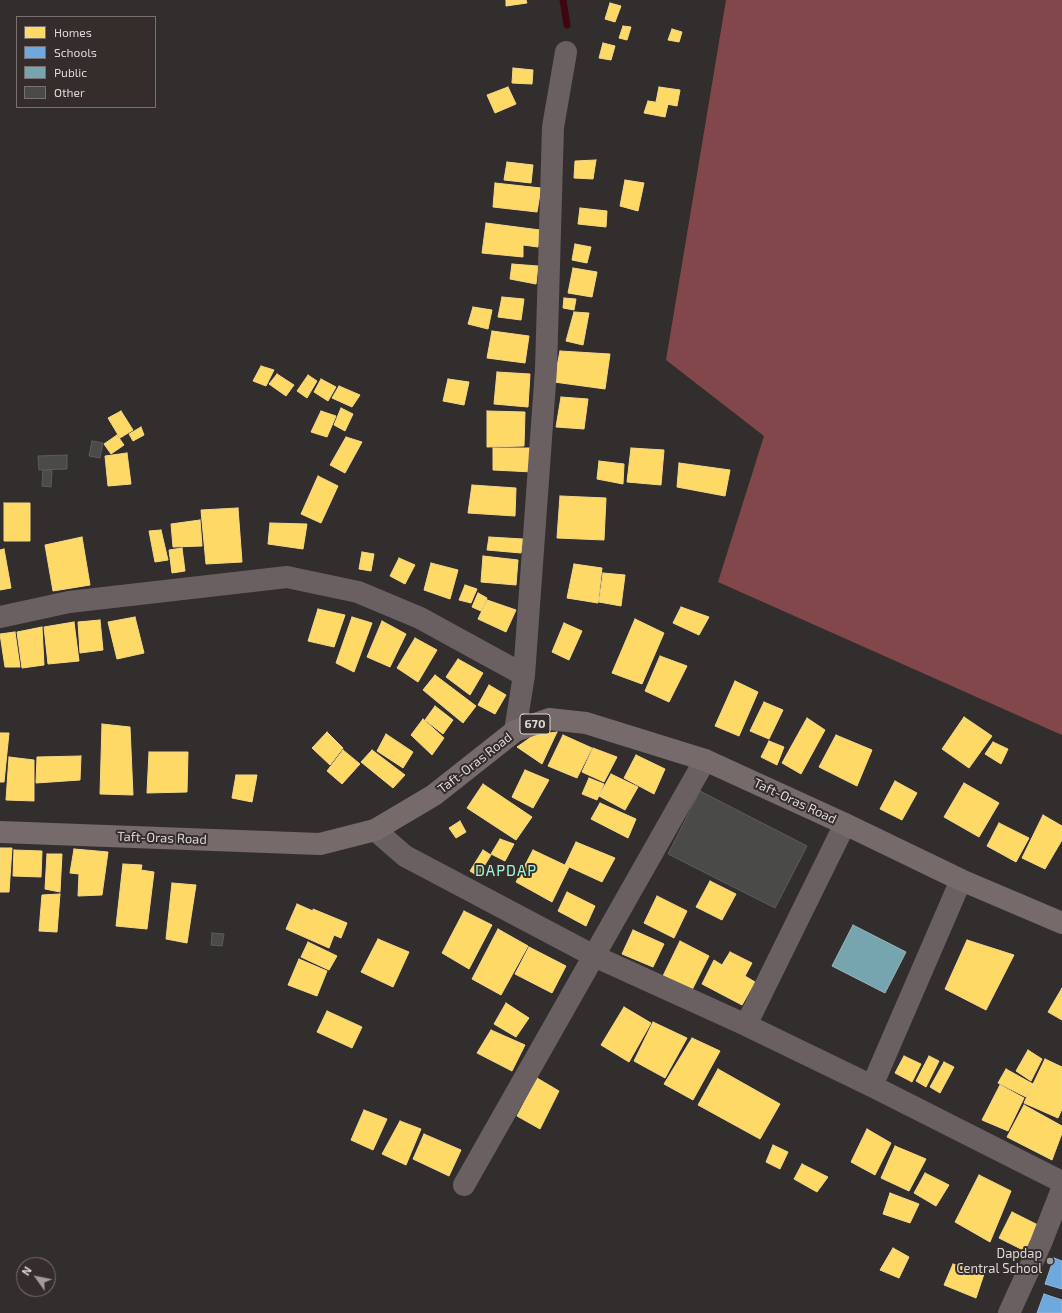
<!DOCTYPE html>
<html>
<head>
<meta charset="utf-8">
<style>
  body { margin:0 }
  #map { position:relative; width:1062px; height:1313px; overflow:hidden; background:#332e2e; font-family:"Exo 2",sans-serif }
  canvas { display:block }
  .legend { position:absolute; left:16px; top:16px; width:140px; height:92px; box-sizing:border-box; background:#352c2c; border:1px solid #787070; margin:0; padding:5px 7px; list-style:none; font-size:12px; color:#ddd7d7 }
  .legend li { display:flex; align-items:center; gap:8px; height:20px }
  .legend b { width:20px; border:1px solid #787070 }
  .north { position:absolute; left:16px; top:1257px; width:40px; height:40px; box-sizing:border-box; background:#352c2c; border:1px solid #787070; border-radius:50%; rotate:303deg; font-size:11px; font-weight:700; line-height:16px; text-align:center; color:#ddd7d7 }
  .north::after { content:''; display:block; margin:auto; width:14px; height:18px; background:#a29c9c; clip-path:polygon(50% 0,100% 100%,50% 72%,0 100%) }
</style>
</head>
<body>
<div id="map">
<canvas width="1062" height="1313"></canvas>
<ul class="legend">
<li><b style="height:11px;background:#ffd966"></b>Homes</li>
<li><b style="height:11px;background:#6fa8dc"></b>Schools</li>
<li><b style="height:11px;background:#76a5af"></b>Public</li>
<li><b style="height:11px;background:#4a4a49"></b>Other</li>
</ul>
<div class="north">N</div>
</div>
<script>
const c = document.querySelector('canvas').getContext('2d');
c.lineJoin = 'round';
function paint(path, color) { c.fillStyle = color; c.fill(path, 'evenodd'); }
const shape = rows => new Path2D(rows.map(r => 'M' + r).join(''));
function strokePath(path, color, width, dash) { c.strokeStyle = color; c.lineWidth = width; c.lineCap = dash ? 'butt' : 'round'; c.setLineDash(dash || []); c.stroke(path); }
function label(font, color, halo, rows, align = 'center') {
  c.font = font + ' "Exo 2",sans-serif'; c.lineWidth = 4; c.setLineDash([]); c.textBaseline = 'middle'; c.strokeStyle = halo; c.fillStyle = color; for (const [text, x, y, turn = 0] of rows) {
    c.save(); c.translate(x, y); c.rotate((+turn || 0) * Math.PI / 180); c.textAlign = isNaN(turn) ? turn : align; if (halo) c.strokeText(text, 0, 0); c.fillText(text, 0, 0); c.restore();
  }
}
paint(shape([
  [726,0,1062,0,1062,735,718,582,764,436,666,360]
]), '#82474b');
const homes = shape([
  [506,0,526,0,527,3,506,6,506,0],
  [610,3,621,6,615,22,605,19,610,3],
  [623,26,631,27,627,40,619,38,623,26],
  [672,29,682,32,679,42,668,40,672,29],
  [603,43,615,46,611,60,599,58,603,43],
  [513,68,533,70,532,84,512,83,513,68],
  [508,87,516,104,495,113,487,95,508,87],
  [659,87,680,90,677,106,656,102,659,87],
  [648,101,668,104,665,117,644,113,648,101],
  [596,160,593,179,574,178,575,161,596,160],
  [507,162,533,165,531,183,504,180,507,162],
  [625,180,644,183,638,211,620,206,625,180],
  [495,183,541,188,537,212,493,207,495,183],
  [580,208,607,211,606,227,578,224,580,208],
  [486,223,540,230,538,247,523,245,523,257,482,253,486,223],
  [575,244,591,247,587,263,572,260,575,244],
  [512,264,538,266,536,284,510,279,512,264],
  [573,268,597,272,592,297,568,293,573,268],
  [502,297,524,299,521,320,498,317,502,297],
  [564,298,576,299,574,310,563,308,564,298],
  [473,307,492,310,488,329,468,324,473,307],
  [574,312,589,313,583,345,566,341,574,312],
  [492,331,529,336,525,363,487,358,492,331],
  [560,351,610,354,605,389,554,382,560,351],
  [261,366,274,370,266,386,253,381,261,366],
  [497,372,530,374,528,407,494,404,497,372],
  [277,374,294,385,286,396,269,384,277,374],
  [308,375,317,381,307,398,297,391,308,375],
  [321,379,336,387,328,401,314,392,321,379],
  [448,379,469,382,464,405,443,401,448,379],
  [339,386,360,395,352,407,332,398,339,386],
  [561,397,588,399,584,429,556,427,561,397],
  [341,408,353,414,345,431,334,425,341,408],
  [121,411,133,430,120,438,108,418,121,411],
  [321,411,336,416,327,437,311,432,321,411],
  [487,411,525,412,524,446,487,447,487,411],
  [141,427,144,435,133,441,129,434,141,427],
  [117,435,124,445,111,454,104,444,117,435],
  [346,437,362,442,345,473,330,465,346,437],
  [493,448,534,448,533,472,493,470,493,448],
  [631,448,664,450,661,485,627,482,631,448],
  [127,453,131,484,108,486,105,456,127,453],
  [599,461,624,464,623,484,597,479,599,461],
  [679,463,730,470,725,496,677,487,679,463],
  [318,476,338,486,321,523,301,514,318,476],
  [472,485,516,488,515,516,468,513,472,485],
  [560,496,606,498,604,540,557,538,560,496],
  [4,503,30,503,30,541,4,541,4,503],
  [238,508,242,562,206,564,201,510,238,508],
  [200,520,202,546,173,547,171,524,200,520],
  [270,523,307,524,303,549,268,544,270,523],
  [161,530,168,560,155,562,149,531,161,530],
  [82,537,90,585,53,591,45,545,82,537],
  [489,537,523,539,521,553,487,550,489,537],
  [182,548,185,571,172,573,169,550,182,548],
  [4,549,11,588,0,590,0,550,4,549],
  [362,552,374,554,371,571,359,569,362,552],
  [483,556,518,560,516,585,481,582,483,556],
  [399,558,415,565,405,584,390,576,399,558],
  [431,563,458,570,450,599,424,590,431,563],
  [574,564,602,568,598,603,567,598,574,564],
  [603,573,625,575,621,606,599,602,603,573],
  [465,585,477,589,471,603,459,600,465,585],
  [478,593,487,598,481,611,472,607,478,593],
  [487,600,516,610,506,632,478,619,487,600],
  [681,607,709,617,699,635,673,623,681,607],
  [318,609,345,615,334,647,308,641,318,609],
  [135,617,144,653,117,659,108,622,135,617],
  [352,617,372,623,354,672,336,663,352,617],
  [635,619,664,633,642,684,612,673,635,619],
  [100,620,103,650,80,653,78,622,100,620],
  [382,621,406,634,390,667,367,657,382,621],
  [74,622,79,661,48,664,44,627,74,622],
  [564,623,582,631,569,660,552,652,564,623],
  [42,627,44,665,22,668,17,632,42,627],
  [15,632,20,667,5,667,0,634,15,632],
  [415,638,437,650,418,682,397,668,415,638],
  [660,656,687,666,669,702,645,691,660,656],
  [458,659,483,673,470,695,446,677,458,659],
  [435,675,476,706,463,723,423,690,435,675],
  [735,681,758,692,739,736,715,726,735,681],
  [489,685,506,695,495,714,478,705,489,685],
  [764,702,783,710,769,739,750,731,764,702],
  [435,706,453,720,443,734,425,720,435,706],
  [964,717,992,736,969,768,942,749,964,717],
  [807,718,825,730,801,774,782,763,807,718],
  [423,719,444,738,432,755,411,735,423,719],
  [102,724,130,727,133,795,100,794,102,724],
  [327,732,343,748,330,765,312,748,327,732],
  [557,732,542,764,517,747,534,735,557,732],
  [0,733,9,733,4,782,0,782,0,733],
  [386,734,413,752,403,768,377,751,386,734],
  [563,735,592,748,577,778,548,766,563,735],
  [836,735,872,750,857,786,819,767,836,735],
  [769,741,784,747,777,765,761,757,769,741],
  [993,742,1008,749,1001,764,985,754,993,742],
  [593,748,617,757,604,782,582,772,593,748],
  [343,750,360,764,342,784,327,771,343,750],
  [372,750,405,775,393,788,361,762,372,750],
  [149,752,188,752,187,792,147,793,149,752],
  [636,755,665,769,654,794,624,778,636,755],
  [81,756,80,780,36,783,37,757,81,756],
  [9,757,34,760,34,801,6,800,9,757],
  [525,770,549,780,533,808,512,797,525,770],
  [611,774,638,787,625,810,599,796,611,774],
  [236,775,257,775,252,802,232,798,236,775],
  [589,778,604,784,597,800,582,794,589,778],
  [895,781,917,793,902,820,880,809,895,781],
  [964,783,999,803,979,837,944,817,964,783],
  [483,784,532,817,516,840,467,808,483,784],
  [600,803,636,819,628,838,591,819,600,803],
  [1043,815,1062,826,1062,840,1045,869,1022,858,1043,815],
  [460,821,466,832,456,838,449,828,460,821],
  [999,823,1029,838,1016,862,987,846,999,823],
  [500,839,514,844,505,861,491,854,500,839],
  [576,842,615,858,602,882,565,865,576,842],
  [0,848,12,848,9,892,0,892,0,848],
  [74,849,108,852,102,895,78,896,79,874,70,873,74,849],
  [14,850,42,851,41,877,13,876,14,850],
  [483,850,491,855,478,876,470,871,483,850],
  [533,850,569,867,552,902,516,882,533,850],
  [47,854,62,854,60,892,45,889,47,854],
  [123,864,142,865,141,870,154,872,147,929,116,926,123,864],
  [710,881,736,894,722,920,696,907,710,881],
  [172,883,196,885,187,943,166,939,172,883],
  [567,892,595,906,586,926,558,911,567,892],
  [60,894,57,932,39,931,42,895,60,894],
  [657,896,687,911,674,938,644,923,657,896],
  [297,904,313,911,313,909,347,923,341,938,334,935,329,948,286,929,297,904],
  [464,911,492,925,469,969,442,953,464,911],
  [498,929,528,946,501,995,472,979,498,929],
  [633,930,664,944,653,967,622,954,633,930],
  [378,939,409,952,393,987,361,972,378,939],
  [967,940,1014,955,986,1010,945,989,967,940],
  [680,941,709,956,691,992,662,978,680,941],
  [308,942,337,956,329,970,301,957,308,942],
  [529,947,566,966,552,993,515,974,529,947],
  [730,952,752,963,745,976,755,982,742,1005,702,984,714,960,722,965,730,952],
  [299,959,327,971,317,996,288,985,299,959],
  [1062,988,1062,1020,1048,1012,1062,988],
  [506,1003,529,1018,516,1037,494,1024,506,1003],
  [624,1007,651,1023,629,1062,601,1045,624,1007],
  [327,1011,362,1027,352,1048,317,1032,327,1011],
  [653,1022,687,1038,665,1078,634,1061,653,1022],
  [491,1030,525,1045,512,1071,477,1053,491,1030],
  [692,1038,720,1051,693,1100,664,1084,692,1038],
  [1028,1050,1042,1059,1031,1081,1016,1071,1028,1050],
  [904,1056,921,1064,912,1082,895,1073,904,1056],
  [929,1056,939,1061,926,1087,916,1081,929,1056],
  [1045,1059,1062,1067,1062,1109,1058,1118,1024,1103,1045,1059],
  [944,1062,954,1067,940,1093,930,1087,944,1062],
  [718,1069,780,1104,760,1139,698,1105,718,1069],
  [1006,1069,1033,1084,1026,1097,998,1083,1006,1069],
  [537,1078,559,1091,540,1129,517,1116,537,1078],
  [1000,1085,1024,1098,1008,1131,982,1120,1000,1085],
  [1024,1105,1062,1126,1062,1133,1052,1160,1007,1137,1024,1105],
  [364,1110,387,1119,373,1150,351,1140,364,1110],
  [400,1121,421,1129,406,1165,382,1154,400,1121],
  [867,1129,891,1143,875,1175,851,1162,867,1129],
  [424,1134,461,1150,449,1176,413,1159,424,1134],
  [773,1145,788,1152,780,1169,766,1162,773,1145],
  [895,1146,926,1159,909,1191,881,1178,895,1146],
  [802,1164,828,1177,817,1192,794,1179,802,1164],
  [925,1173,949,1185,936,1206,914,1193,925,1173],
  [979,1175,1011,1191,990,1242,955,1222,979,1175],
  [890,1193,919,1204,910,1223,883,1214,890,1193],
  [1012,1212,1038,1225,1025,1251,999,1238,1012,1212],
  [893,1248,909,1257,899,1278,880,1270,893,1248],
  [953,1264,984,1274,976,1298,944,1285,953,1264]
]);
paint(homes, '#ffd966');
strokePath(homes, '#f5d888', 1);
const schools = shape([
  [1054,1258,1062,1261,1062,1289,1045,1284,1054,1258],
  [1044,1294,1062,1300,1062,1313,1037,1313,1044,1294]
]);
paint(schools, '#6fa8dc');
strokePath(schools, '#90b6da', 1);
const public = shape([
  [853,925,906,952,885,993,832,966,853,925]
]);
paint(public, '#76a5af');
strokePath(public, '#95b4bb', 1);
strokePath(shape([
  [563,0,567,25]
]), '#3e0610', 7);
const building = shape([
  [92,441,103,443,100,458,89,456,92,441],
  [67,455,67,469,39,470,38,456,67,455],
  [43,470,52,471,51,487,42,486,43,470],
  [700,791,807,846,775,908,668,854,700,791],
  [212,933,224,934,222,946,211,945,212,933]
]);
paint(building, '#4a4a49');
strokePath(building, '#5c5c5b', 1);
strokePath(shape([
  [0,617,69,602,287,577,358,592,420,618,524,675],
  [515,731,524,675,546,369,553,127,566,52],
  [375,830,405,856,594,956,746,1025,872,1086,1062,1182],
  [746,1025,845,824],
  [872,1086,961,880],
  [464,1185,705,760],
  [1009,1313,1041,1243,1062,1189]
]), '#6b6061', 22);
strokePath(shape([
  [0,832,320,844,375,830,434,795,515,731,549,719,586,723,705,760,845,824,961,880,1062,923]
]), '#766a6a', 22);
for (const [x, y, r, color] of [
  [1050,1261,4,"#a29c9c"]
]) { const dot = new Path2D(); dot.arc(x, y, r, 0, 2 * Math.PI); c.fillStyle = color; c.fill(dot); strokePath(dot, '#352c2c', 1.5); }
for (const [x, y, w] of [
  [535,724,30]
]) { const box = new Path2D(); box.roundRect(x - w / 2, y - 10, w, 20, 3); c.fillStyle = '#352c2c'; c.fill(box); strokePath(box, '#ddd7d7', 1); }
label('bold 12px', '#ddd7d7', null, [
  ["670",535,724]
]);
label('13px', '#ddd7d7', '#352c2c', [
  ["Taft-Oras Road",475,763,-38],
  ["Taft-Oras Road",795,801,25],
  ["Taft-Oras Road",162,838,2]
]);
label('13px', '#ddd7d7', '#352c2c', [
  ["Dapdap",1042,1254],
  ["Central School",1042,1269]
], 'right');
c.letterSpacing = '1px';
label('15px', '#9ff9d5', '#352c2c', [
  ["DAPDAP",506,871]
]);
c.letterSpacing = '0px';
</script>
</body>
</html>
